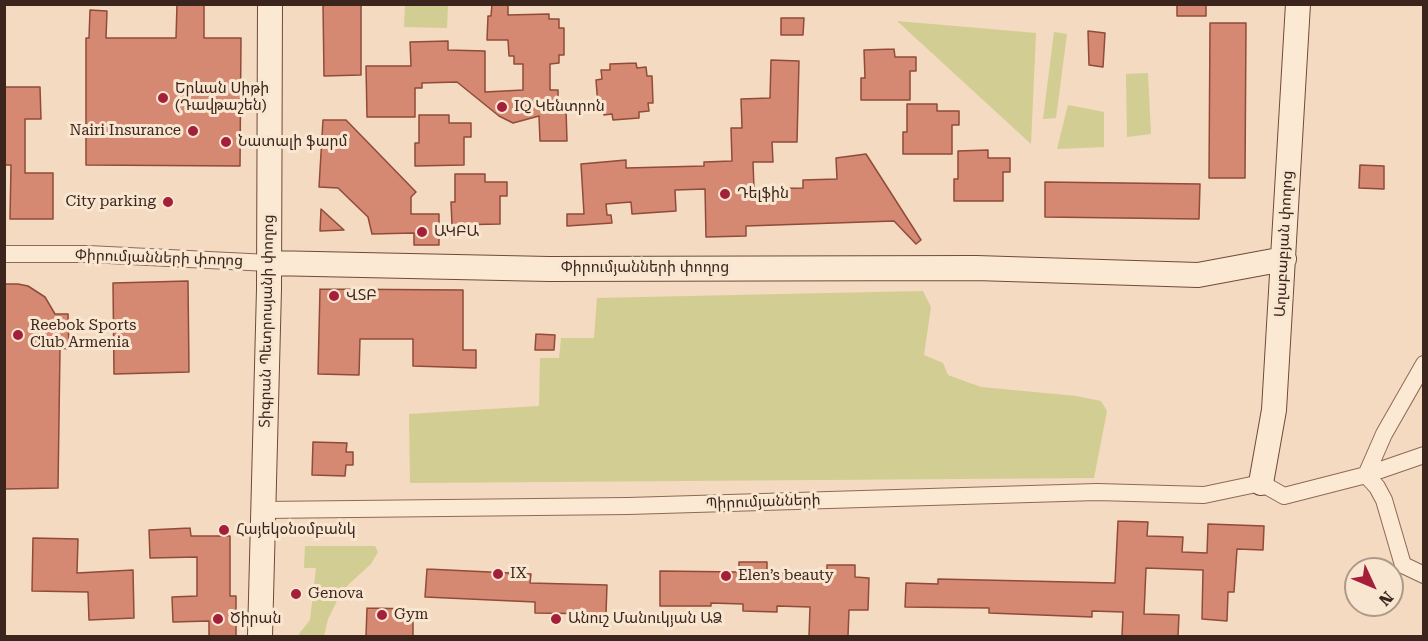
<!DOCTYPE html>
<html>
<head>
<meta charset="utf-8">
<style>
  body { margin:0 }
  #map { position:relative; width:1428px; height:641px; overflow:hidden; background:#f3dac0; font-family:"Roboto Serif",serif }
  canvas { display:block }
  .frame { position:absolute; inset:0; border:6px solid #3c251c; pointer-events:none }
  .north { position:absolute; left:1344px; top:557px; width:60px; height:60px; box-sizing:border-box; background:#f9e6d1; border:2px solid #ad9989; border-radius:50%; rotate:134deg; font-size:16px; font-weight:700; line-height:24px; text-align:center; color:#3c251c }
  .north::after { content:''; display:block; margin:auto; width:21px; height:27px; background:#a41f39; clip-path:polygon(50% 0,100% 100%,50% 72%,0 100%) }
</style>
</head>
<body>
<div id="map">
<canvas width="1428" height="641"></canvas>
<div class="frame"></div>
<div class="north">N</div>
</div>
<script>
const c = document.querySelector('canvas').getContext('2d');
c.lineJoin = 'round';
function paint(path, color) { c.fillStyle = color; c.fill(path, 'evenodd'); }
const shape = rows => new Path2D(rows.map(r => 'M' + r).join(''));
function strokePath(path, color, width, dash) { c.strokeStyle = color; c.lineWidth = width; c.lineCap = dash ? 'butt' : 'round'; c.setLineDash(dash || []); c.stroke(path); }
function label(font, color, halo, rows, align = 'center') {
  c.font = font + ' "Roboto Serif","Noto Sans Armenian",serif'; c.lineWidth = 6; c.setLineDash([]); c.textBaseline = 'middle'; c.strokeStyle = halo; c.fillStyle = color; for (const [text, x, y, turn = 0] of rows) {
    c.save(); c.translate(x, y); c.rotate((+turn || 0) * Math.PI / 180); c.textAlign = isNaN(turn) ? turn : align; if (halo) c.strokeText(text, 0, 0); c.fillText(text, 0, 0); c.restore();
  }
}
paint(shape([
  [405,5,448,5,447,28,404,27],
  [897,21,1036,33,1031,144],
  [1054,32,1067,34,1056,118,1043,119],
  [1148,73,1151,134,1127,137,1126,74],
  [1068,105,1104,112,1104,147,1057,149],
  [923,291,931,307,924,355,943,363,948,375,981,387,1076,396,1101,401,1107,411,1094,478,410,483,409,414,539,406,540,358,559,358,561,338,594,338,597,298],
  [305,546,375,546,378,552,371,564,349,584,340,595,328,619,324,636,299,636,299,634,310,620,316,568,304,568]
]), '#d2cd93');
const building = shape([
  [177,4,204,4,204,38,241,38,240,166,86,165,86,38,89,38,90,10,107,11,106,38,176,38,177,4],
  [323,4,361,4,361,75,324,76,323,4],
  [492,4,508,4,508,15,549,14,549,19,559,19,559,28,564,28,564,55,559,55,559,63,550,64,550,90,558,90,558,109,566,109,567,141,540,141,539,116,513,123,499,116,457,82,422,83,422,88,415,88,415,117,367,117,366,66,411,66,410,42,448,41,448,50,485,51,485,92,523,90,523,64,514,64,514,56,509,56,508,40,487,40,488,16,491,16,492,4],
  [1177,4,1206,4,1206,16,1177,16,1177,4],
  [781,18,804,18,803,35,781,35,781,18],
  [1210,23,1246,23,1245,178,1209,178,1210,23],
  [1088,31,1105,33,1103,67,1089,65,1088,31],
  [894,49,895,57,916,57,916,71,910,71,910,100,861,100,861,78,865,78,864,50,894,49],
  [771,60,799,61,797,142,772,142,773,162,753,162,754,189,803,188,803,180,837,179,836,158,866,154,921,240,916,244,894,221,746,226,746,236,706,237,705,189,675,190,676,211,632,214,631,202,606,204,607,215,611,215,612,223,567,226,567,214,584,214,581,164,626,160,626,168,704,166,704,162,732,161,731,128,742,128,741,99,770,98,771,60],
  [636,63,637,68,646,67,647,76,652,76,653,103,648,103,649,111,639,112,639,118,613,120,612,114,604,115,603,106,598,106,596,80,602,79,601,70,610,70,610,64,636,63],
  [4,87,40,87,41,119,25,119,25,173,53,173,53,219,10,219,11,165,4,165,4,87],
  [907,104,937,104,937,111,959,111,959,125,952,125,952,154,903,154,903,132,907,132,907,104],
  [419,115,449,115,449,123,471,123,471,137,464,137,464,165,415,166,415,143,419,143,419,115],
  [323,120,346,120,416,192,411,197,411,214,439,214,439,245,414,245,414,233,372,234,368,217,338,188,319,187,323,120],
  [988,150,988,158,1010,158,1010,172,1003,172,1003,201,954,201,954,179,958,179,958,151,988,150],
  [1360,165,1384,166,1384,189,1359,188,1360,165],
  [455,174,485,174,485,182,507,182,507,196,500,196,500,224,452,225,451,202,455,202,455,174],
  [1045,182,1200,184,1199,219,1045,217,1045,182],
  [321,209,344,230,320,231,321,209],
  [188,281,189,372,114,374,113,283,188,281],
  [4,284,18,284,28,286,45,297,55,314,68,314,69,349,60,348,58,488,4,489,4,284],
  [320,289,463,290,463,350,476,350,476,368,413,366,413,339,360,339,359,375,318,374,320,289],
  [536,334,555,335,554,350,535,350,536,334],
  [313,442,347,443,346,452,353,452,353,465,346,465,345,476,312,475,313,442],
  [1118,521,1148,522,1147,536,1183,537,1182,552,1207,553,1208,524,1264,526,1263,550,1237,549,1234,592,1228,592,1227,621,1202,619,1203,570,1146,568,1144,614,1179,615,1178,636,1122,636,1123,612,1092,611,1092,617,989,613,989,608,905,607,906,583,938,584,938,579,1115,583,1118,521],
  [190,528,191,536,230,536,230,596,236,596,236,636,209,636,209,621,173,622,172,597,197,596,197,557,150,558,149,530,190,528],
  [33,538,78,539,77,573,133,570,134,618,89,620,88,592,32,591,33,538],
  [739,562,767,562,767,573,827,574,827,565,855,565,855,577,869,578,868,610,849,610,848,636,809,636,810,607,777,606,777,612,743,611,743,604,711,603,711,606,660,606,660,571,739,572,739,562],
  [427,569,531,574,530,583,607,585,606,614,535,613,535,602,425,597,427,569],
  [367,608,413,609,413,636,366,636,367,608]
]);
paint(building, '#d58872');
strokePath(building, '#904b39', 1.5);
const street = shape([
  [4,254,88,254,269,263],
  [1424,364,1384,434,1366,475,1377,487,1384,500,1403,565,1424,575],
  [263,510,628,506,1097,492,1204,495,1261,483,1284,496,1366,475,1424,455]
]);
const secondary = shape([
  [269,263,549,269,976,268,1198,275,1284,259],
  [1261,483,1274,410,1298,4],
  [260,636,269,289,270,4]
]);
strokePath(street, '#8e6956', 18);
strokePath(secondary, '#704a39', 26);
strokePath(street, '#fce9d4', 16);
strokePath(secondary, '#fce9d4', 24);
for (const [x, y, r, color] of [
  [163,98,6,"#a41f39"],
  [502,107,6,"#a41f39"],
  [193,131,6,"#a41f39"],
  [226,142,6,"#a41f39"],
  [725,194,6,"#a41f39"],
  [168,202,6,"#a41f39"],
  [422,232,6,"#a41f39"],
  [334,296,6,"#a41f39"],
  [18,335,6,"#a41f39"],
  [224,530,6,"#a41f39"],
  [498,574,6,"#a41f39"],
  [726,576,6,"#a41f39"],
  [296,594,6,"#a41f39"],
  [382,615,6,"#a41f39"],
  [218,619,6,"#a41f39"],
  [556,619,6,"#a41f39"]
]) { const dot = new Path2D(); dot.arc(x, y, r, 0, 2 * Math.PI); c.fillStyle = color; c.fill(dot); strokePath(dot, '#f9e6d1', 2); }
label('15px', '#3c251c', '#f9e6d1', [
  ["Երևան Սիթի",175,89],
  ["(Դավթաշեն)",175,106],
  ["IQ Կենտրոն",514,107],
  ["Nairi Insurance",181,131,"right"],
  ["Նատալի ֆարմ",238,142],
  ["Դելֆին",737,194],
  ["City parking",156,202,"right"],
  ["ԱԿԲԱ",434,232],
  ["ՎՏԲ",346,296],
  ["Reebok Sports",30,326],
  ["Club Armenia",30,343],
  ["Հայեկօնօմբանկ",236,530],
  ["IX",510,574],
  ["Elen’s beauty",738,576],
  ["Genova",308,594],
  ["Gym",394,615],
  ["Ծիրան",230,619],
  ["Անուշ Մանուկյան ԱՁ",568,619]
], 'left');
label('15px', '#3c251c', '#f9e6d1', [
  ["Աղաբաբյան փողոց",1284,244,-87],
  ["Փիրումյանների փողոց",159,258,2],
  ["Փիրումյանների փողոց",645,268],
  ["Տիգրան Պետրոսյանի փողոց",267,321,-89],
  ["Պիրումյանների",763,502,-2]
]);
</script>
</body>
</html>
